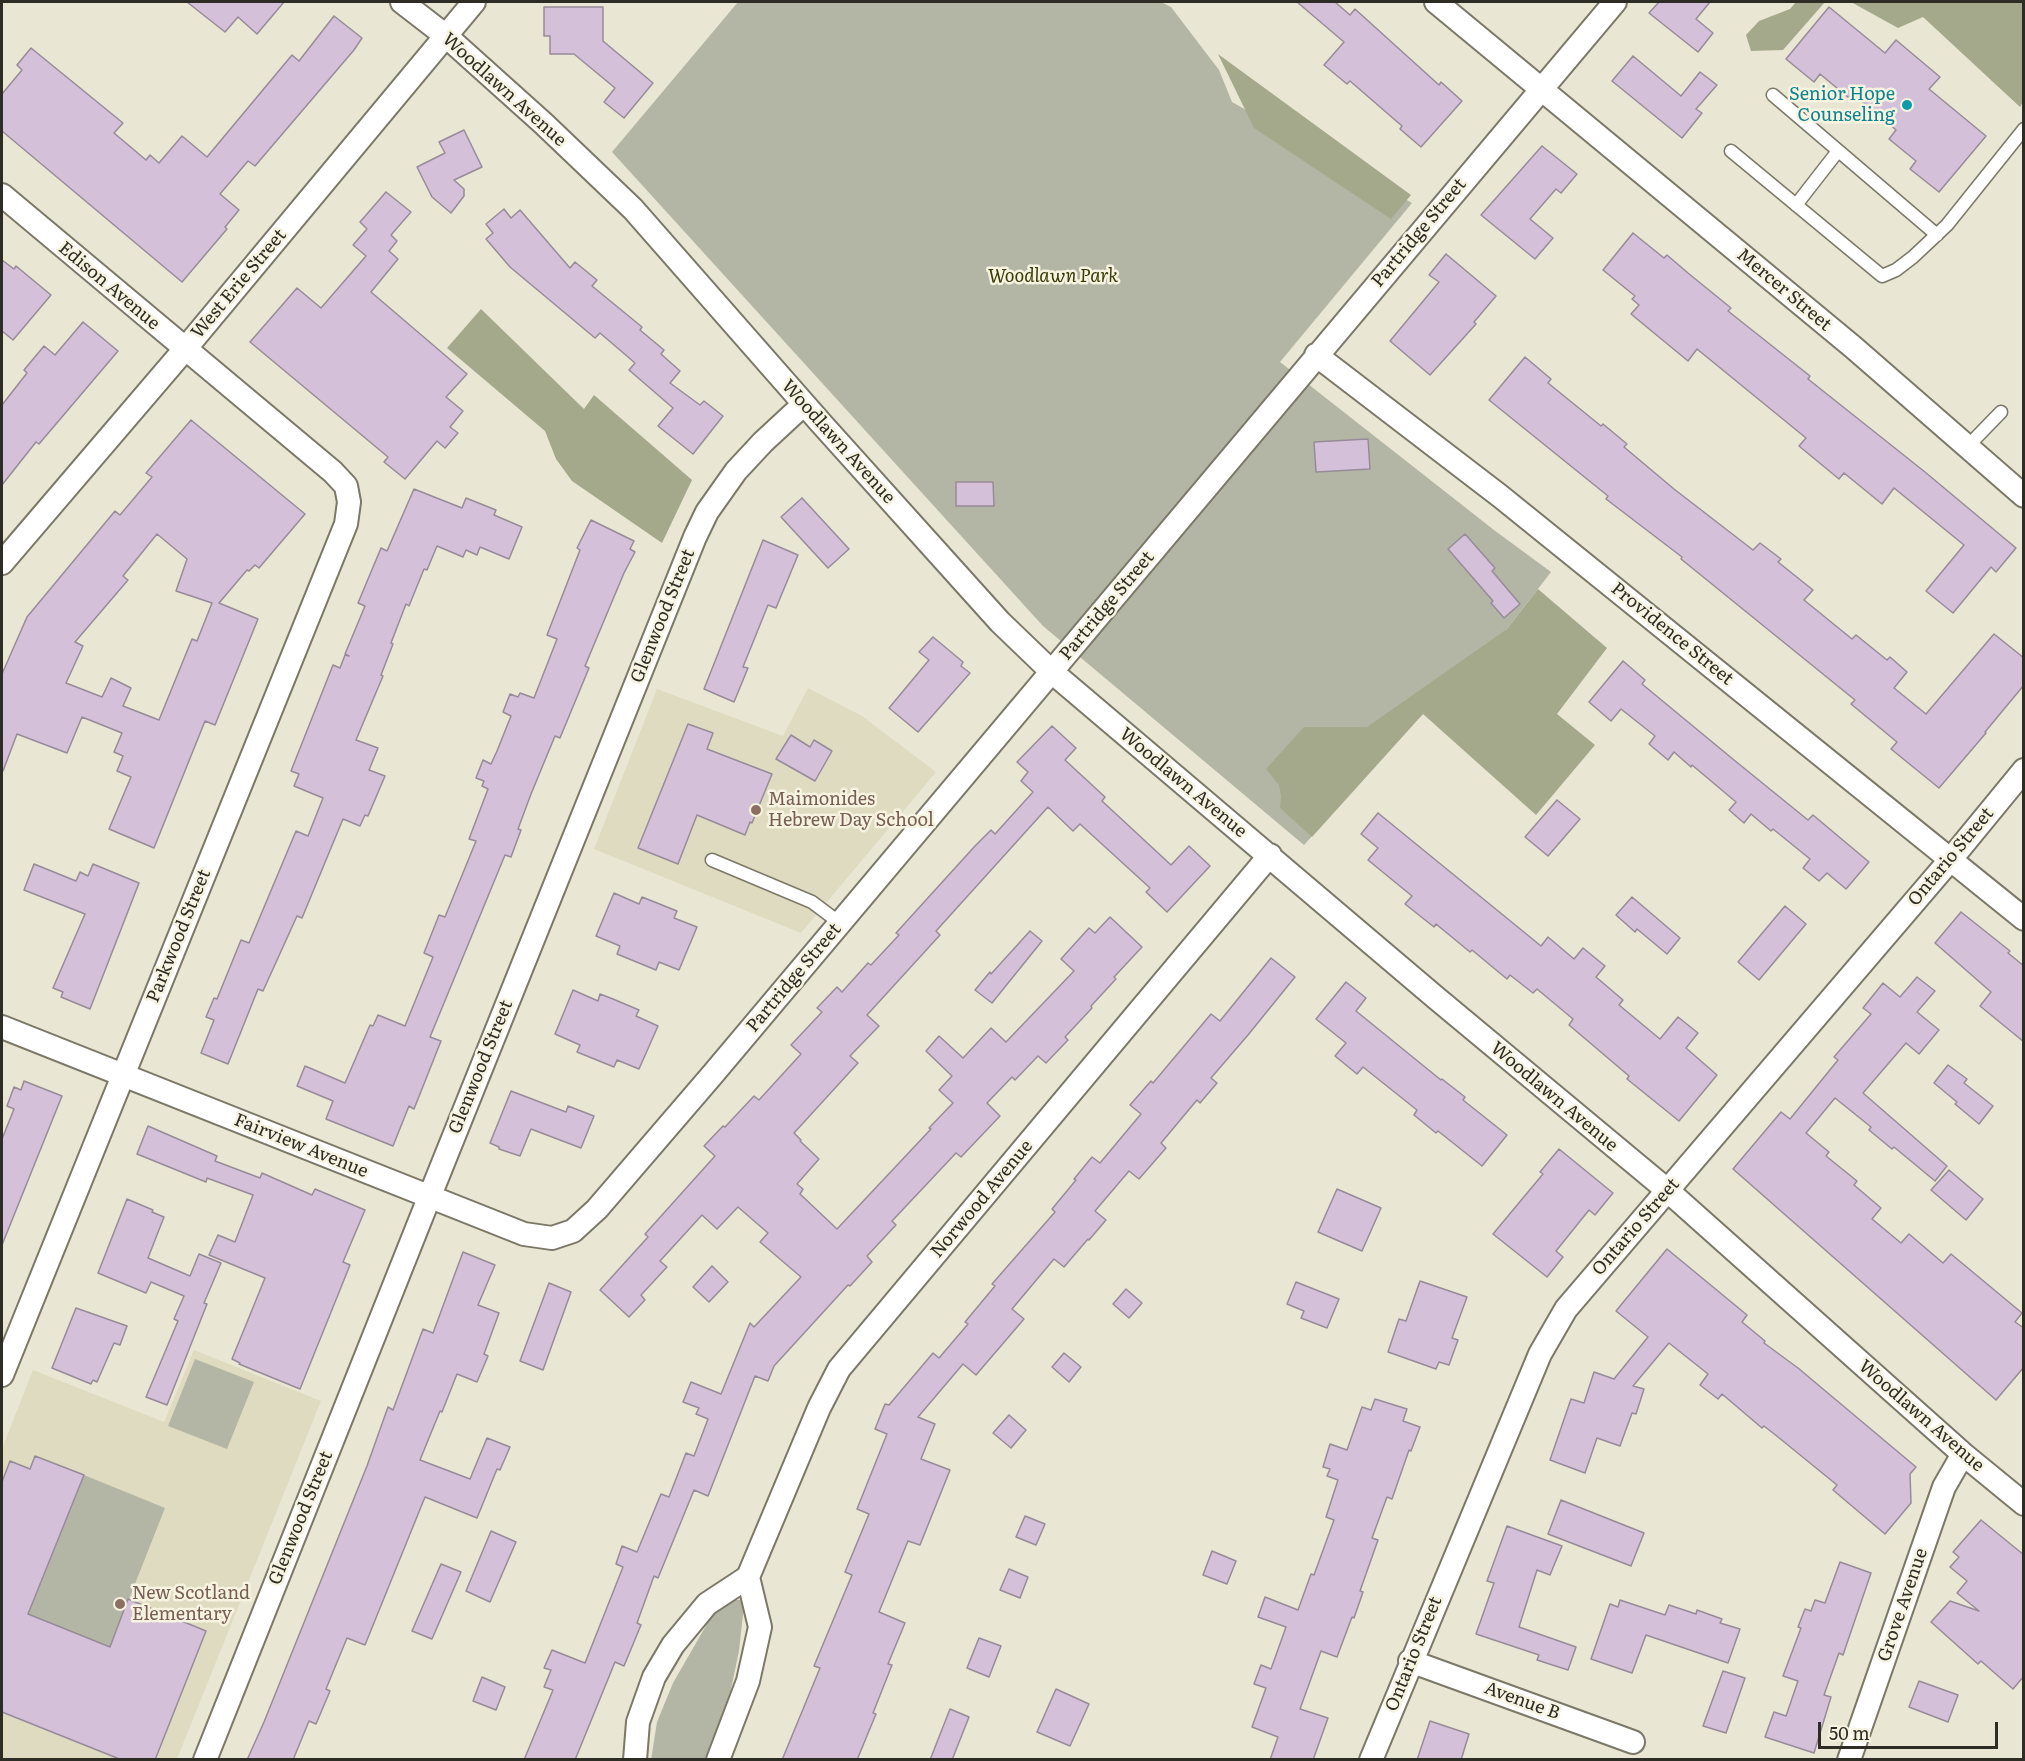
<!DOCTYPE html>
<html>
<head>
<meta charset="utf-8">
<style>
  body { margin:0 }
  #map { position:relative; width:2025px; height:1761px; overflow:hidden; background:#e9e6d3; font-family:Literata,serif }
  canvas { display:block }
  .frame { position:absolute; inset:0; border:3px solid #2d2c25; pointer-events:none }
  .scale { position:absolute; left:1818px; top:1722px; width:180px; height:27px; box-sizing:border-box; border:3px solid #2d2c25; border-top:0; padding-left:8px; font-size:18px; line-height:21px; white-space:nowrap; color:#2d2c25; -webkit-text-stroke:4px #f6f3e0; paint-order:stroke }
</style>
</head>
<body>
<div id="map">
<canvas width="2025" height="1761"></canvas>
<div class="frame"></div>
<div class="scale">50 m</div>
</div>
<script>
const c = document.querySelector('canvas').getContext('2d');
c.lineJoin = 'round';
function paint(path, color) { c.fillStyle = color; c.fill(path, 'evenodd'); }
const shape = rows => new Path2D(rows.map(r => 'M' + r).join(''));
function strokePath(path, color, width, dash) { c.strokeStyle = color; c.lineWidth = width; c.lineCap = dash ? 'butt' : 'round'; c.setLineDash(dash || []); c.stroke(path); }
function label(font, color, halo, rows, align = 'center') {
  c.font = font + ' Literata,serif'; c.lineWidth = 5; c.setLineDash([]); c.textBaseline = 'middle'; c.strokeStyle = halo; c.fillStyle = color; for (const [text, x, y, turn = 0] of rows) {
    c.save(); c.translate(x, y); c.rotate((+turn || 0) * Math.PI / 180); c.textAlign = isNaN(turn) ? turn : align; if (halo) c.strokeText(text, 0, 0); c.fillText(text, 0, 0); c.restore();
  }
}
paint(shape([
  [808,688,862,716,936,772,801,933,594,849,657,689,783,736],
  [194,1350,321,1401,177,1759,2,1759,2,1449,33,1370,164,1422]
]), '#dfdbc1');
paint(shape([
  [738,2,1161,2,1171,7,1219,70,1232,102,1412,203,1280,362,1494,530,1551,572,1507,629,1417,720,1304,845,1043,626,612,152],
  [195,1359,254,1382,227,1449,168,1426],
  [84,1475,165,1508,110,1647,28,1614],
  [732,1600,740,1600,744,1605,739,1651,727,1708,705,1759,651,1760,657,1722,673,1683,711,1617]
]), '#b3b6a4');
paint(shape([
  [1796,2,1825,2,1783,50,1751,51,1746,35,1759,21,1790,9],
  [1851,2,2023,2,2023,102,2020,107,1923,17,1898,28],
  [1218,54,1411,195,1391,219,1254,128],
  [481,309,584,409,594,395,692,480,662,543,572,481,556,459,545,431,447,348],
  [1538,589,1607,648,1557,714,1595,745,1536,815,1423,714,1312,837,1280,808,1281,796,1279,785,1266,769,1304,727,1367,727,1507,629]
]), '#a5a98c');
const building = shape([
  [187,2,284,2,257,34,238,17,225,32,187,2],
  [1297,2,1335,2,1350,15,1355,9,1439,85,1441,82,1462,101,1421,147,1400,129,1402,126,1350,81,1347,84,1324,65,1344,42,1297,2],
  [1659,2,1710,2,1696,19,1713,33,1698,52,1649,13,1659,2],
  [544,7,603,7,603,41,653,83,624,118,604,102,615,88,574,54,550,54,550,36,544,36,544,7],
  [1829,7,1885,53,1896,40,1940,77,1929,89,1986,136,1939,192,1910,169,1916,161,1889,139,1896,130,1852,93,1849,98,1820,74,1814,82,1786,59,1829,7],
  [334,16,362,38,354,50,255,166,248,161,220,194,239,210,225,227,227,229,182,282,2,131,2,94,22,70,17,65,31,48,123,123,114,133,146,160,150,155,159,163,182,136,207,157,292,55,299,61,334,16],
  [1633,56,1681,96,1700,72,1717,85,1696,109,1702,113,1682,138,1612,81,1633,56],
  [464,130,482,167,454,180,464,189,464,196,451,213,432,197,417,167,445,153,439,142,464,130],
  [1542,146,1577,174,1561,193,1556,189,1530,219,1553,238,1535,259,1481,215,1542,146],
  [386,192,411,212,391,235,397,241,389,251,398,259,371,292,467,374,446,397,463,411,450,427,458,433,445,448,437,441,405,479,384,462,388,457,250,342,297,288,321,308,366,256,353,245,367,229,360,222,386,192],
  [504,209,511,218,520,210,570,268,575,262,597,280,592,286,642,327,640,330,664,350,661,354,680,371,670,383,700,405,704,401,723,416,693,454,658,426,673,408,629,370,635,363,600,333,595,338,510,267,486,239,493,233,486,224,504,209],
  [1633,233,1664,258,1667,255,1688,273,1731,308,1728,311,1810,376,1808,379,1925,472,2016,548,1996,572,1991,567,1953,613,1926,591,1964,545,1894,488,1882,504,1844,473,1839,479,1799,446,1806,438,1697,349,1688,361,1631,314,1639,305,1632,299,1635,296,1603,270,1633,233],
  [1446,254,1496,296,1474,322,1476,324,1430,375,1390,341,1439,282,1429,275,1446,254],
  [2,260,14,269,16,266,51,295,13,340,2,331,2,260],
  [83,322,118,351,39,444,36,442,2,485,2,405,27,373,24,370,44,346,55,355,83,322],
  [1525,357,1551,379,1548,383,1601,426,1603,424,1627,444,1624,447,1674,489,1753,550,1760,543,1781,559,1778,562,1813,590,1804,600,1852,639,1856,635,1887,660,1890,657,1907,672,1894,688,1926,714,1994,634,2024,658,2024,685,1985,732,1986,733,1939,788,1891,749,1897,742,1851,704,1855,700,1681,559,1682,557,1606,499,1608,496,1489,400,1525,357],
  [191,420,305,514,259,568,255,565,249,571,247,570,219,603,258,619,215,725,205,721,154,848,109,829,131,777,117,771,123,756,114,752,122,733,82,717,67,753,17,734,3,771,2,771,2,674,27,617,115,511,120,515,152,477,146,473,191,420],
  [157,534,187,559,176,591,212,603,197,641,192,639,159,720,123,706,131,688,111,678,102,697,66,683,83,646,75,642,128,580,123,576,157,534],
  [1368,439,1370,469,1316,472,1314,442,1368,439],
  [956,482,993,482,994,506,956,506,956,482],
  [414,489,462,508,466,498,496,510,494,515,522,527,509,559,480,547,477,555,466,550,463,557,437,546,427,570,424,569,409,606,406,604,391,643,393,644,381,675,383,676,356,740,378,748,369,770,385,776,368,816,365,815,360,826,343,819,302,918,297,916,263,991,258,989,228,1064,201,1053,214,1020,206,1017,214,998,217,999,241,940,249,943,296,831,308,836,323,798,294,786,299,774,291,771,333,665,340,668,345,655,349,656,345,654,365,606,358,603,381,548,387,551,414,489],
  [802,498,849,549,828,568,781,517,802,498],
  [591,520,634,541,630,549,635,552,624,573,585,666,589,668,560,738,555,736,531,794,518,829,521,830,511,857,505,855,430,1037,441,1041,414,1109,409,1106,393,1146,326,1119,333,1101,297,1086,305,1066,345,1083,370,1025,373,1026,378,1015,405,1026,433,957,424,953,439,915,445,917,476,841,469,839,488,789,482,786,484,781,476,778,483,760,491,764,497,751,511,716,503,712,510,694,518,697,520,693,534,698,557,639,547,635,580,550,577,548,591,520],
  [1465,534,1495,568,1492,571,1520,604,1504,618,1491,603,1493,601,1448,549,1465,534],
  [763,540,798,555,776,608,768,605,743,667,748,668,734,702,704,689,763,540],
  [933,637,963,662,961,666,970,673,918,732,889,708,929,660,919,652,933,637],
  [1623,661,1645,680,1642,684,1734,760,1808,820,1813,815,1869,862,1846,889,1827,873,1819,881,1803,868,1810,859,1773,829,1771,831,1751,814,1744,823,1729,810,1736,802,1692,765,1691,767,1674,752,1668,760,1649,744,1655,736,1621,709,1611,721,1589,702,1623,661],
  [688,724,713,733,707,749,772,774,752,823,750,822,745,835,697,815,678,864,638,848,688,724],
  [1052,726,1076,748,1065,760,1105,797,1102,801,1171,865,1189,846,1210,866,1167,912,1146,892,1150,888,1080,824,1073,831,1048,807,936,931,940,935,867,1015,879,1026,850,1056,858,1063,794,1133,801,1140,800,1141,819,1159,797,1184,803,1189,800,1194,837,1229,931,1129,929,1128,953,1103,939,1090,952,1076,926,1051,939,1036,963,1058,991,1028,1006,1042,1074,971,1061,959,1089,928,1095,933,1110,917,1142,947,1114,977,1116,979,1091,1006,1092,1008,1065,1037,1068,1040,1046,1063,1038,1056,1015,1080,1012,1077,987,1103,1000,1116,961,1157,956,1153,892,1221,896,1225,867,1256,872,1262,850,1286,848,1285,774,1366,768,1381,755,1376,708,1496,694,1490,658,1578,654,1576,637,1623,641,1625,624,1666,615,1662,575,1760,524,1760,553,1690,544,1687,551,1670,544,1668,552,1650,585,1663,623,1567,616,1564,622,1546,637,1552,661,1494,669,1497,686,1453,694,1456,708,1419,696,1414,699,1408,683,1402,691,1382,721,1394,750,1323,754,1327,801,1277,760,1242,768,1233,738,1207,717,1229,702,1215,660,1261,667,1267,641,1295,645,1300,629,1317,600,1290,648,1237,645,1234,715,1156,704,1146,723,1126,725,1127,754,1096,759,1100,801,1054,791,1045,822,1012,817,1008,837,987,842,992,868,963,871,965,899,935,896,933,975,846,991,830,995,834,1033,792,1021,781,1028,772,1017,762,1052,726],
  [791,735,810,747,814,740,832,751,815,781,776,759,791,735],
  [1557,800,1580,819,1548,856,1525,837,1557,800],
  [1378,813,1541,946,1548,937,1574,959,1583,948,1605,966,1596,977,1623,1000,1619,1005,1660,1039,1678,1017,1698,1033,1686,1048,1717,1075,1679,1121,1627,1079,1629,1076,1569,1025,1573,1019,1537,989,1533,993,1510,975,1507,979,1472,950,1470,952,1436,924,1434,927,1405,904,1412,896,1368,860,1378,848,1361,834,1378,813],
  [34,864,76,881,80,872,88,876,93,864,139,883,90,1009,61,997,63,992,53,988,85,914,24,890,34,864],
  [614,893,639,904,642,897,677,911,674,918,697,927,679,970,659,962,656,970,617,954,620,946,596,936,614,893],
  [1632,897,1680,938,1667,954,1637,929,1635,932,1616,915,1632,897],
  [1785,906,1806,924,1759,980,1738,962,1785,906],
  [1961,912,2010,951,2008,953,2024,966,2024,1042,1980,1006,1991,992,1935,943,1961,912],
  [1030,931,1042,941,992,1003,975,990,990,972,991,974,1030,931],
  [1271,958,1295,977,1248,1035,1211,1078,1217,1083,1200,1103,1197,1100,1161,1143,1166,1148,1139,1179,1129,1171,1095,1211,1106,1220,1089,1240,1088,1239,1064,1267,1054,1259,1012,1309,1024,1319,976,1375,963,1364,918,1417,935,1424,921,1459,950,1470,920,1545,908,1541,879,1612,905,1623,888,1664,892,1665,873,1713,876,1714,857,1760,782,1760,820,1668,814,1666,852,1575,845,1572,869,1514,857,1509,887,1434,875,1429,885,1404,889,1405,933,1353,939,1358,968,1324,965,1322,995,1286,992,1284,1055,1212,1052,1209,1076,1180,1074,1179,1092,1157,1100,1163,1141,1114,1130,1105,1151,1081,1153,1083,1211,1014,1220,1021,1271,958],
  [1917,977,1935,991,1917,1012,1939,1030,1919,1054,1906,1043,1863,1093,1947,1166,1935,1181,1894,1147,1892,1149,1869,1130,1871,1127,1835,1098,1806,1133,1829,1152,1826,1156,1857,1181,1854,1185,1881,1208,1872,1219,1901,1243,1909,1234,1943,1263,1951,1254,2022,1313,2015,1322,2024,1328,2024,1367,1996,1400,1733,1169,1781,1112,1790,1119,1838,1060,1834,1057,1871,1014,1863,1008,1883,983,1900,997,1917,977],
  [1346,982,1366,998,1356,1011,1441,1080,1442,1079,1465,1097,1463,1100,1507,1135,1482,1166,1438,1131,1436,1133,1414,1115,1417,1110,1363,1067,1357,1074,1335,1056,1346,1043,1316,1019,1346,982],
  [573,990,598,1001,600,994,613,999,639,1010,636,1016,658,1026,639,1069,617,1060,614,1067,577,1052,580,1045,555,1034,573,990],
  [1948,1065,1967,1079,1964,1083,1993,1106,1979,1124,1955,1104,1957,1102,1934,1083,1948,1065],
  [24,1081,62,1096,2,1245,2,1139,14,1109,7,1106,14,1087,21,1090,24,1081],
  [511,1091,566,1112,568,1106,594,1116,581,1148,531,1129,520,1156,499,1149,499,1147,490,1143,511,1091],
  [148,1126,217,1156,215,1161,260,1178,262,1173,312,1195,315,1189,365,1210,343,1262,350,1265,300,1389,239,1364,240,1363,232,1359,265,1278,209,1255,218,1235,235,1242,253,1195,207,1178,206,1182,137,1154,148,1126],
  [1559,1149,1613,1193,1595,1215,1589,1210,1556,1251,1563,1257,1547,1277,1493,1234,1543,1174,1540,1172,1559,1149],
  [1949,1170,1983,1199,1966,1220,1931,1190,1949,1170],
  [1337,1189,1381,1208,1362,1251,1318,1232,1337,1189],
  [127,1199,153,1210,152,1212,164,1217,148,1258,190,1276,199,1254,221,1263,204,1303,207,1304,167,1405,146,1397,178,1321,174,1319,184,1296,151,1282,146,1293,98,1273,127,1199],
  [1667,1249,1747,1315,1742,1322,1765,1341,1764,1343,1798,1368,1916,1467,1910,1474,1911,1503,1885,1534,1833,1490,1837,1485,1778,1437,1764,1426,1762,1428,1722,1394,1718,1399,1700,1385,1708,1374,1669,1343,1633,1386,1644,1389,1636,1414,1632,1413,1620,1446,1597,1438,1585,1473,1550,1460,1571,1399,1584,1403,1594,1372,1614,1379,1648,1337,1616,1311,1667,1249],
  [463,1252,495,1265,478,1305,499,1313,484,1354,488,1356,477,1382,457,1374,442,1412,440,1411,420,1460,470,1479,487,1438,510,1447,500,1470,497,1469,477,1518,425,1497,365,1645,347,1638,326,1689,330,1691,316,1724,309,1721,293,1760,247,1760,264,1722,367,1466,388,1407,393,1410,423,1329,433,1333,463,1252],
  [712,1266,728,1282,709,1302,693,1287,712,1266],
  [1420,1281,1467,1297,1452,1338,1458,1340,1449,1365,1439,1362,1436,1369,1388,1352,1399,1319,1406,1321,1420,1281],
  [1296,1282,1339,1299,1327,1328,1301,1318,1304,1311,1287,1304,1296,1282],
  [549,1283,571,1292,543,1370,520,1361,549,1283],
  [1126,1289,1142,1303,1129,1318,1113,1304,1126,1289],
  [76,1308,127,1326,120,1345,114,1343,97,1382,93,1380,91,1384,52,1368,76,1308],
  [1064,1353,1081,1367,1069,1382,1052,1367,1064,1353],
  [1375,1399,1407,1409,1403,1421,1420,1427,1411,1451,1409,1450,1392,1499,1387,1497,1372,1538,1378,1540,1360,1591,1363,1592,1354,1618,1352,1617,1337,1657,1321,1651,1300,1709,1328,1718,1313,1760,1270,1760,1278,1737,1252,1727,1266,1688,1254,1684,1261,1665,1271,1669,1286,1627,1258,1617,1265,1597,1298,1610,1311,1574,1314,1575,1334,1520,1326,1517,1338,1480,1327,1476,1330,1469,1323,1467,1330,1444,1347,1450,1362,1407,1371,1410,1375,1399],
  [1009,1415,1026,1430,1011,1448,993,1433,1009,1415],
  [35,1456,84,1475,28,1614,110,1647,128,1599,206,1631,155,1760,122,1760,2,1712,2,1482,10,1461,30,1469,35,1456],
  [1561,1500,1644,1533,1631,1566,1548,1534,1561,1500],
  [1025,1516,1045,1524,1036,1545,1016,1537,1025,1516],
  [1981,1520,2024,1555,2024,1676,2013,1689,1981,1661,1978,1664,1931,1622,1950,1601,1979,1611,1957,1593,1967,1581,1950,1567,1959,1557,1953,1552,1981,1520],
  [1507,1526,1562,1546,1550,1575,1537,1570,1519,1627,1576,1647,1568,1670,1537,1660,1539,1655,1476,1634,1494,1583,1487,1581,1507,1526],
  [491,1531,516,1542,490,1602,466,1591,491,1531],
  [1212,1551,1236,1561,1227,1584,1203,1575,1212,1551],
  [1840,1562,1871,1573,1843,1655,1839,1653,1824,1695,1831,1697,1814,1753,1765,1737,1774,1712,1786,1716,1798,1681,1783,1676,1801,1628,1798,1627,1805,1609,1811,1611,1815,1600,1825,1603,1840,1562],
  [441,1564,461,1572,432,1639,412,1631,441,1564],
  [1009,1569,1028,1577,1020,1598,1000,1590,1009,1569],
  [1620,1600,1665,1615,1669,1605,1696,1614,1697,1610,1722,1619,1720,1623,1740,1629,1728,1663,1646,1635,1632,1673,1591,1659,1610,1604,1618,1607,1620,1600],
  [979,1638,1001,1646,989,1677,967,1668,979,1638],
  [1723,1671,1745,1678,1726,1733,1703,1726,1723,1671],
  [482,1677,505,1687,496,1710,473,1701,482,1677],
  [1919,1681,1958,1695,1948,1722,1909,1707,1919,1681],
  [1056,1689,1089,1704,1070,1746,1037,1732,1056,1689],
  [950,1709,969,1717,952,1760,930,1760,950,1709],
  [1430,1721,1469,1734,1461,1760,1417,1760,1430,1721]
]);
paint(building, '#d5c0d9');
strokePath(building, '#978b99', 1.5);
const service = shape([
  [1773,95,1937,235],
  [1731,151,1882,276,1896,270,1913,257,1947,225,2024,129],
  [1796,205,1838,151],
  [1967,447,2001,412],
  [712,860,812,902,840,923]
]);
const minor = shape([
  [402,2,446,36,544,124,633,209,820,422,1000,622,1052,672,1435,997,1667,1190,1963,1454,2024,1504],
  [1436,2,1853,347,2024,496],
  [2,195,333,472,346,486,349,502,346,524,2,1375],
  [1316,355,1500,496,2024,919],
  [2,563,185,349,474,2],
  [2,1027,524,1234,552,1238,573,1231,597,1209,713,1074,1615,2],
  [1410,1661,1633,1742],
  [205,1760,429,1198,695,537,707,512,736,471,763,442,804,404],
  [635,1760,638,1722,654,1677,673,1645,707,1604,748,1577,819,1408,839,1369,1270,855],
  [718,1760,748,1681,760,1627,748,1577],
  [1371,1760,1540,1354,1566,1309,1951,859,2024,770],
  [1849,1760,1944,1487,1963,1454]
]);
strokePath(service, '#7b7867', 15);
strokePath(minor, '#7b7867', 26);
strokePath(service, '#fff', 12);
strokePath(minor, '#fff', 22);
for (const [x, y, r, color] of [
  [1907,105,6,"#0f9aa8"],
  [756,810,6,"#8d6e63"],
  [120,1604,6,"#8d6e63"]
]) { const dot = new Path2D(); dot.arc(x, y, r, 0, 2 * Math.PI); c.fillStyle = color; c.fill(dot); strokePath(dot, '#f6f3e0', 2); }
label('18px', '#2d2c25', '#f6f3e0', [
  ["Woodlawn Avenue",504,90,42],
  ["Partridge Street",1419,233,-50],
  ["West Erie Street",239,284,-50],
  ["Edison Avenue",109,286,40],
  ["Mercer Street",1784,290,40],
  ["Woodlawn Avenue",838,442,48],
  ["Partridge Street",1107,606,-50],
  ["Glenwood Street",663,616,-68],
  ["Providence Street",1672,634,39],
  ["Woodlawn Avenue",1183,783,40],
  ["Ontario Street",1951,857,-50],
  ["Parkwood Street",179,936,-68],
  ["Partridge Street",794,978,-50],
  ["Glenwood Street",481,1067,-68],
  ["Woodlawn Avenue",1554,1097,40],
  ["Fairview Avenue",301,1146,22],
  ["Norwood Avenue",982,1199,-50],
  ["Ontario Street",1636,1227,-49],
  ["Woodlawn Avenue",1921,1416,41],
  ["Glenwood Street",301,1518,-68],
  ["Grove Avenue",1903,1605,-71],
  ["Ontario Street",1414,1654,-68],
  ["Avenue B",1522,1701,20]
]);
label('18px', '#0d838f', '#f6f3e0', [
  ["Senior Hope",1895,95],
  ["Counseling",1895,116]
], 'right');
label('italic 18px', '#373b06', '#f6f3e0', [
  ["Woodlawn Park",1053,277]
]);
label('18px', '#785e54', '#f6f3e0', [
  ["Maimonides",768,800],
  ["Hebrew Day School",768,821],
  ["New Scotland",132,1594],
  ["Elementary",132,1615]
], 'left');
</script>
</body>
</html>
